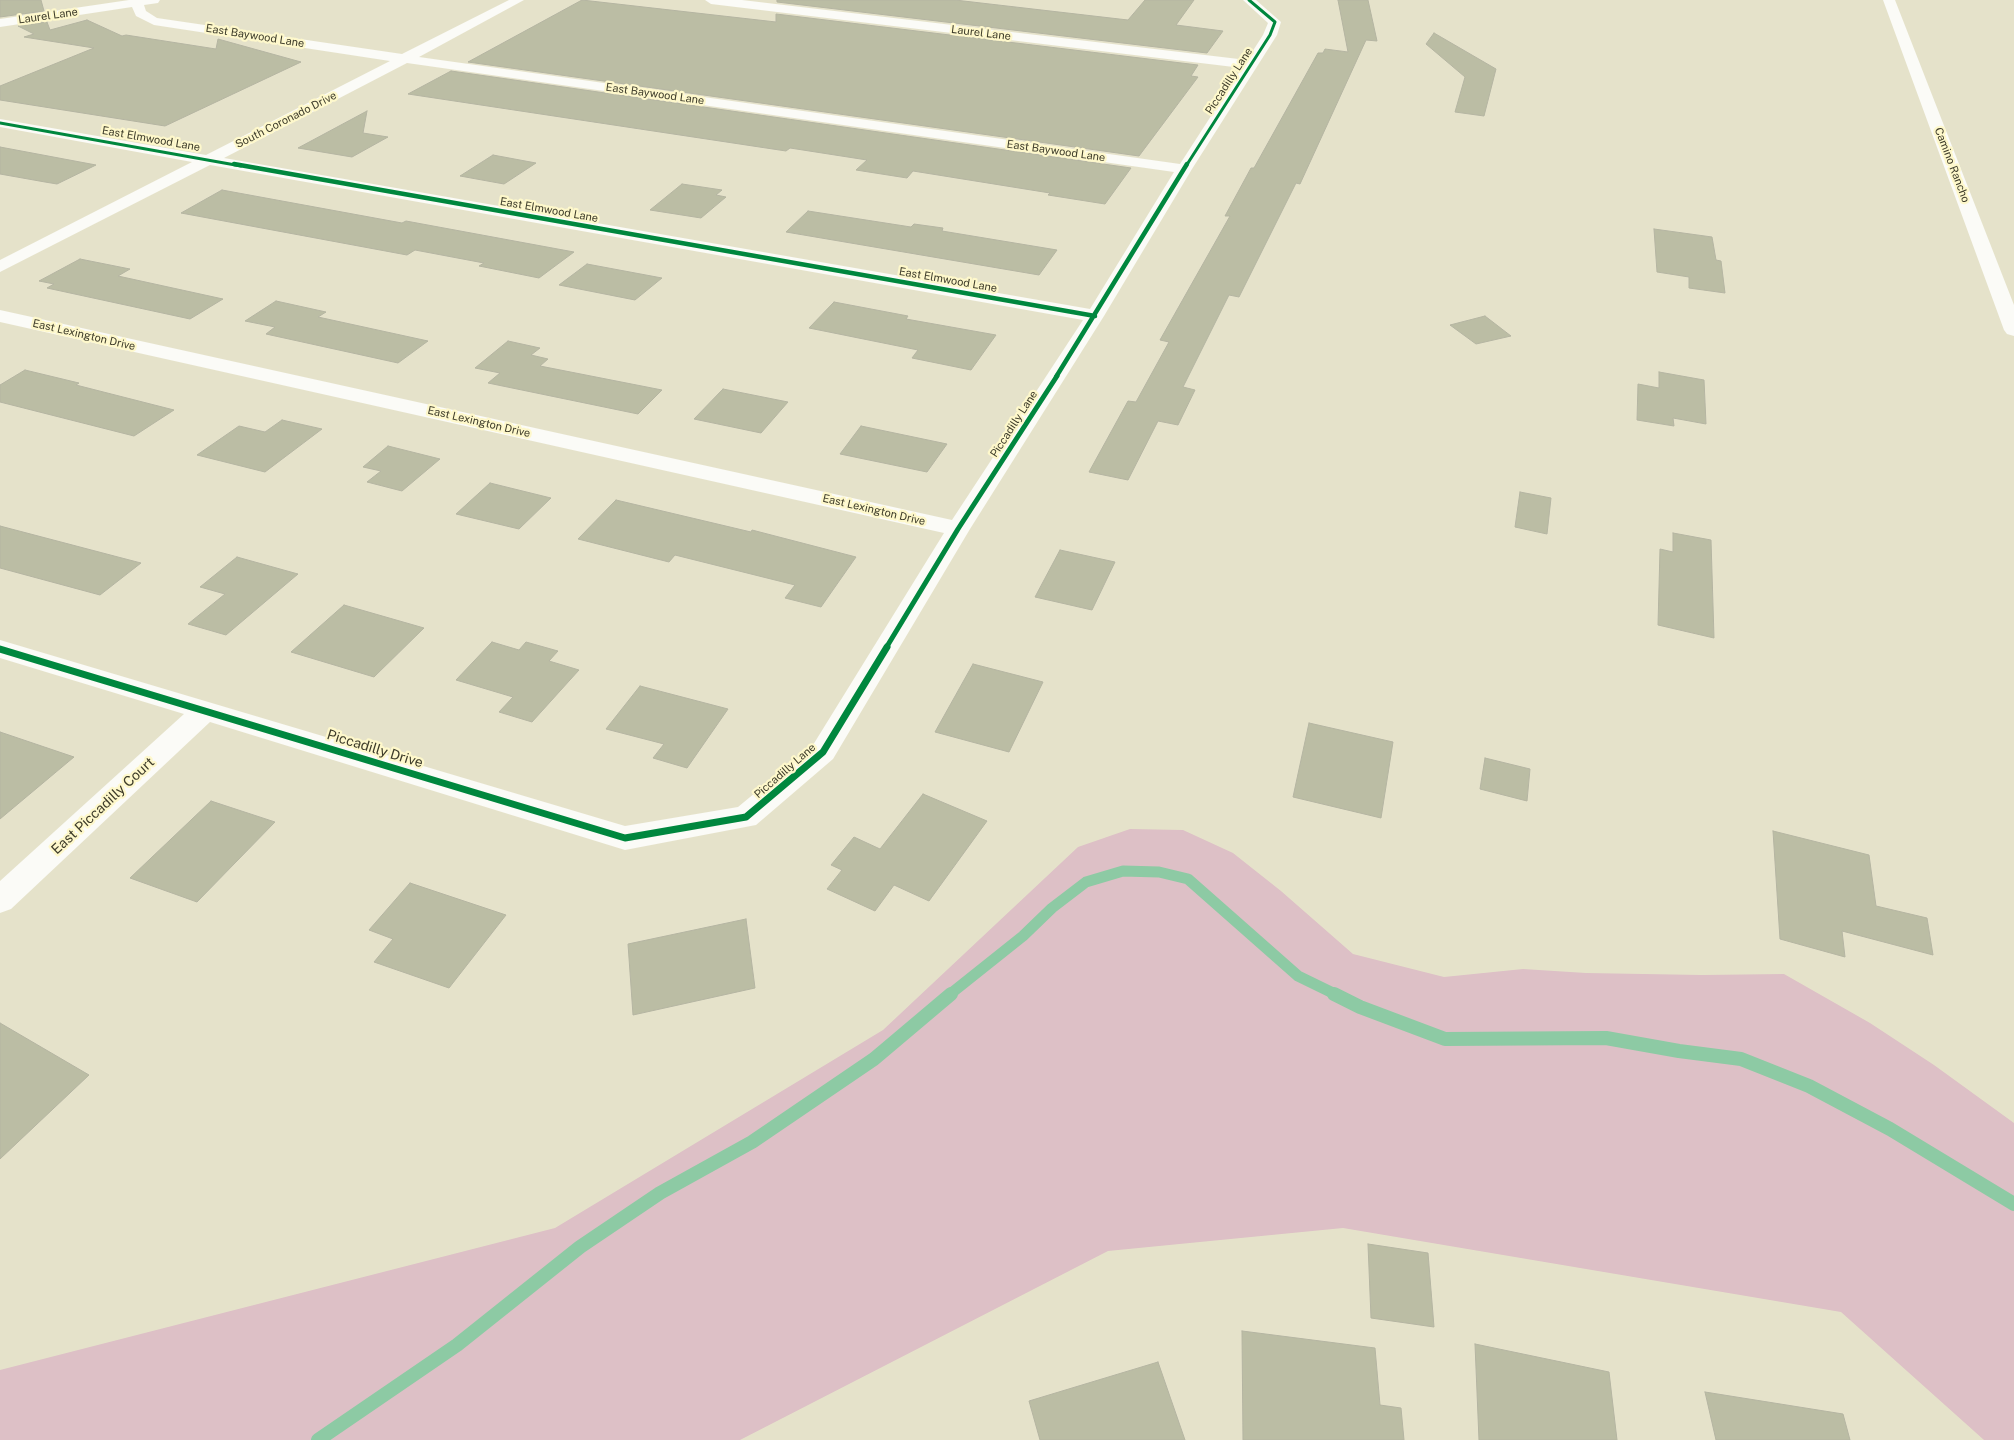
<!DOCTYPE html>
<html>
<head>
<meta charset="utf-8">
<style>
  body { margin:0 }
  canvas { display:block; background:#e5e2ca }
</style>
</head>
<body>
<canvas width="2014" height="1440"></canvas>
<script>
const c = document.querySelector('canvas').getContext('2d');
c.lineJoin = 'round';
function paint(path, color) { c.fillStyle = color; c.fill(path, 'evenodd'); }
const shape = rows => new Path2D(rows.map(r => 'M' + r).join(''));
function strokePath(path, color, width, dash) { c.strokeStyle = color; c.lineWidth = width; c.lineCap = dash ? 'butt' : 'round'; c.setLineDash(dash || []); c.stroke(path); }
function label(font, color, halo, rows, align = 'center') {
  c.font = font + ' "Public Sans",sans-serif'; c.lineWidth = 4.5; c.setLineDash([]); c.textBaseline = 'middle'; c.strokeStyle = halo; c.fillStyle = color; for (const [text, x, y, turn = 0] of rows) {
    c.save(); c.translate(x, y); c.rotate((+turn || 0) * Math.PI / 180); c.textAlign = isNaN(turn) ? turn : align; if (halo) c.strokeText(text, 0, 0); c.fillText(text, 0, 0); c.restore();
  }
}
paint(shape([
  [1130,829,1183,830,1233,853,1281,891,1353,954,1444,977,1523,969,1586,973,1702,975,1784,974,1870,1023,1934,1065,2014,1123,2014,1440,1984,1440,1841,1312,1343,1228,1108,1251,740,1440,0,1440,0,1370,555,1228,883,1030,1078,847]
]), '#ddc0c6');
strokePath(shape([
  [949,995,1023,936,1052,908,1086,882,1123,871,1159,872,1188,879,1298,976,1337,995]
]), '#8dcaa4', 11);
strokePath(shape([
  [1334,994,1360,1007,1445,1039,1606,1038,1679,1051,1741,1059,1809,1086,1890,1129,2014,1204],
  [318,1440,457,1345,580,1247,660,1193,752,1142,874,1059,951,994]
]), '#8dcaa4', 14);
const building = shape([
  [0,0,41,0,44,11,0,17,0,0],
  [582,0,776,22,776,14,1198,65,1191,76,1198,77,1139,156,468,62,582,0],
  [777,0,955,0,1128,20,1145,0,1194,0,1176,25,1223,31,1207,53,777,2,777,0],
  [1338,0,1368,0,1377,41,1366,40,1300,184,1296,183,1239,297,1229,295,1183,387,1195,390,1178,425,1158,421,1128,480,1089,472,1128,401,1136,402,1169,342,1160,340,1230,216,1225,216,1251,168,1254,168,1318,53,1323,53,1325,49,1348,52,1338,0],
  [87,20,122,36,126,35,216,49,218,39,301,62,165,126,0,100,0,86,94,48,24,37,34,34,18,26,47,22,50,30,87,20],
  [1434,33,1496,69,1484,116,1455,112,1465,77,1426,44,1434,33],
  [451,71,1131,168,1105,204,1048,195,1050,193,913,171,907,178,856,170,867,160,790,148,786,151,408,94,451,71],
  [367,111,363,133,388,137,352,157,298,148,367,111],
  [0,147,96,165,57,184,45,182,0,174,0,147],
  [493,155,536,163,504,184,460,176,493,155],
  [682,184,722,190,716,195,726,197,701,218,650,210,682,184],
  [222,190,402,223,406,221,574,252,539,278,479,266,484,263,415,250,407,255,181,213,222,190],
  [808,211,911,227,914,224,943,228,942,231,1057,250,1039,275,786,232,808,211],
  [1654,229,1712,237,1716,260,1721,261,1725,293,1689,288,1689,277,1657,272,1654,229],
  [80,259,130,269,118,276,223,299,190,319,47,288,54,284,39,281,80,259],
  [587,264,662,278,635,300,559,285,587,264],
  [276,301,326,312,318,317,428,341,398,363,266,334,275,327,245,321,276,301],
  [834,302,908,316,906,319,996,335,971,370,912,358,918,350,809,328,834,302],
  [1485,316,1511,336,1476,344,1450,325,1485,316],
  [508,341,540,348,531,355,548,359,540,366,662,390,638,414,488,383,500,373,475,368,508,341],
  [25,370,79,383,76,385,174,410,134,436,0,402,0,385,25,370],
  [1659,372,1704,380,1706,424,1673,418,1674,426,1637,420,1638,384,1659,388,1659,372],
  [723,389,788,402,761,433,694,419,723,389],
  [282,420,322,429,265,472,197,455,239,426,265,432,282,420],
  [861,426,947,444,927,472,840,454,861,426],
  [388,446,440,459,402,491,367,482,381,471,363,467,388,446],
  [490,483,551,498,519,529,456,514,490,483],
  [1520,492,1551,498,1547,534,1515,527,1520,492],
  [616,500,751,532,752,530,856,557,821,607,785,598,795,585,675,555,669,562,578,539,616,500],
  [0,526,118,557,141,563,100,595,0,568,0,526],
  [1673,533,1711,540,1714,638,1658,625,1660,549,1673,552,1673,533],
  [1060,550,1115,562,1092,610,1035,597,1060,550],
  [237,557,298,574,226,635,188,624,225,594,200,587,237,557],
  [344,605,424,628,374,677,291,652,344,605],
  [492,642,519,650,526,642,558,651,549,661,579,670,532,722,499,712,513,697,456,680,492,642],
  [973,664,1043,682,1009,752,935,732,973,664],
  [640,686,728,709,687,768,653,758,664,744,606,729,640,686],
  [1309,723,1393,742,1381,818,1293,797,1309,723],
  [0,732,74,757,0,819,0,732],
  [1485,758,1530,769,1527,801,1480,789,1485,758],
  [923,794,987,821,929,901,894,885,875,911,827,889,842,870,831,865,854,837,880,849,923,794],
  [211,801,275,822,197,902,130,878,211,801],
  [1773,831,1869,855,1876,906,1927,918,1933,955,1842,931,1845,957,1780,939,1773,831],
  [410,883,506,915,449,988,374,962,393,939,369,930,410,883],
  [746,919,755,988,633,1015,628,944,746,919],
  [0,1023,89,1075,0,1159,0,1023],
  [1368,1244,1428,1253,1434,1327,1371,1318,1368,1244],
  [1242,1331,1375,1348,1380,1405,1401,1408,1404,1440,1243,1440,1242,1331],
  [1475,1344,1609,1372,1617,1440,1479,1440,1475,1344],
  [1158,1362,1185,1440,1040,1440,1029,1401,1158,1362],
  [1705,1392,1843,1414,1850,1440,1716,1440,1705,1392]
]);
paint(building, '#bbbda4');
strokePath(building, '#b5b5a2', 1);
paint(shape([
  [129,0,160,0,158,3,144,5,146,11,157,18,402,54,509,0,524,0,419,57,1180,164,1242,68,711,4,705,0,742,0,1247,60,1263,35,1268,23,1243,0,1256,0,1281,22,1277,35,1192,169,1104,316,970,529,833,759,756,825,625,850,210,722,11,909,0,913,0,881,184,714,0,658,0,640,625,826,738,807,813,745,944,533,0,322,0,310,952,520,1083,320,210,165,0,272,0,260,192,162,0,127,0,119,206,155,390,61,154,25,136,16,132,7,0,27,0,19,129,0],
  [407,63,1174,172,1090,309,224,158,407,63],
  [1883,0,1895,0,2014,305,2014,336,2007,334,2004,330,1883,0]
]), '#fbfbf7');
strokePath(shape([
  [0,123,241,166],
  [1186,166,1270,35,1275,22,1249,0]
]), '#00873e', 3);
strokePath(shape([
  [234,164,1095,316],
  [1056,377,1187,164]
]), '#00873e', 4.5);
strokePath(shape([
  [886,648,958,529,1057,376]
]), '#00873e', 5);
strokePath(shape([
  [0,649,625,838,746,817,823,752,887,647]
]), '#00873e', 7);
label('11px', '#3e3c2a', '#fef8cb', [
  ["Laurel Lane",48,16,-8],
  ["Laurel Lane",981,33,7],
  ["East Baywood Lane",255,36,9],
  ["Piccadilly Lane",1229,81,-57],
  ["East Baywood Lane",655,94,8],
  ["South Coronado Drive",286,120,-27],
  ["East Elmwood Lane",151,139,10],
  ["East Baywood Lane",1056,151,8],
  ["Camino Rancho",1952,165,69],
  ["East Elmwood Lane",549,210,10],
  ["East Elmwood Lane",948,280,10],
  ["East Lexington Drive",84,335,13],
  ["East Lexington Drive",479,422,13],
  ["Piccadilly Lane",1014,424,-57],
  ["East Lexington Drive",874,510,13],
  ["Piccadilly Lane",785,771,-41]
]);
label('14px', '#3e3c2a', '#fef8cb', [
  ["Piccadilly Drive",375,749,17],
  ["East Piccadilly Court",103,806,-43]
]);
</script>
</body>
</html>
